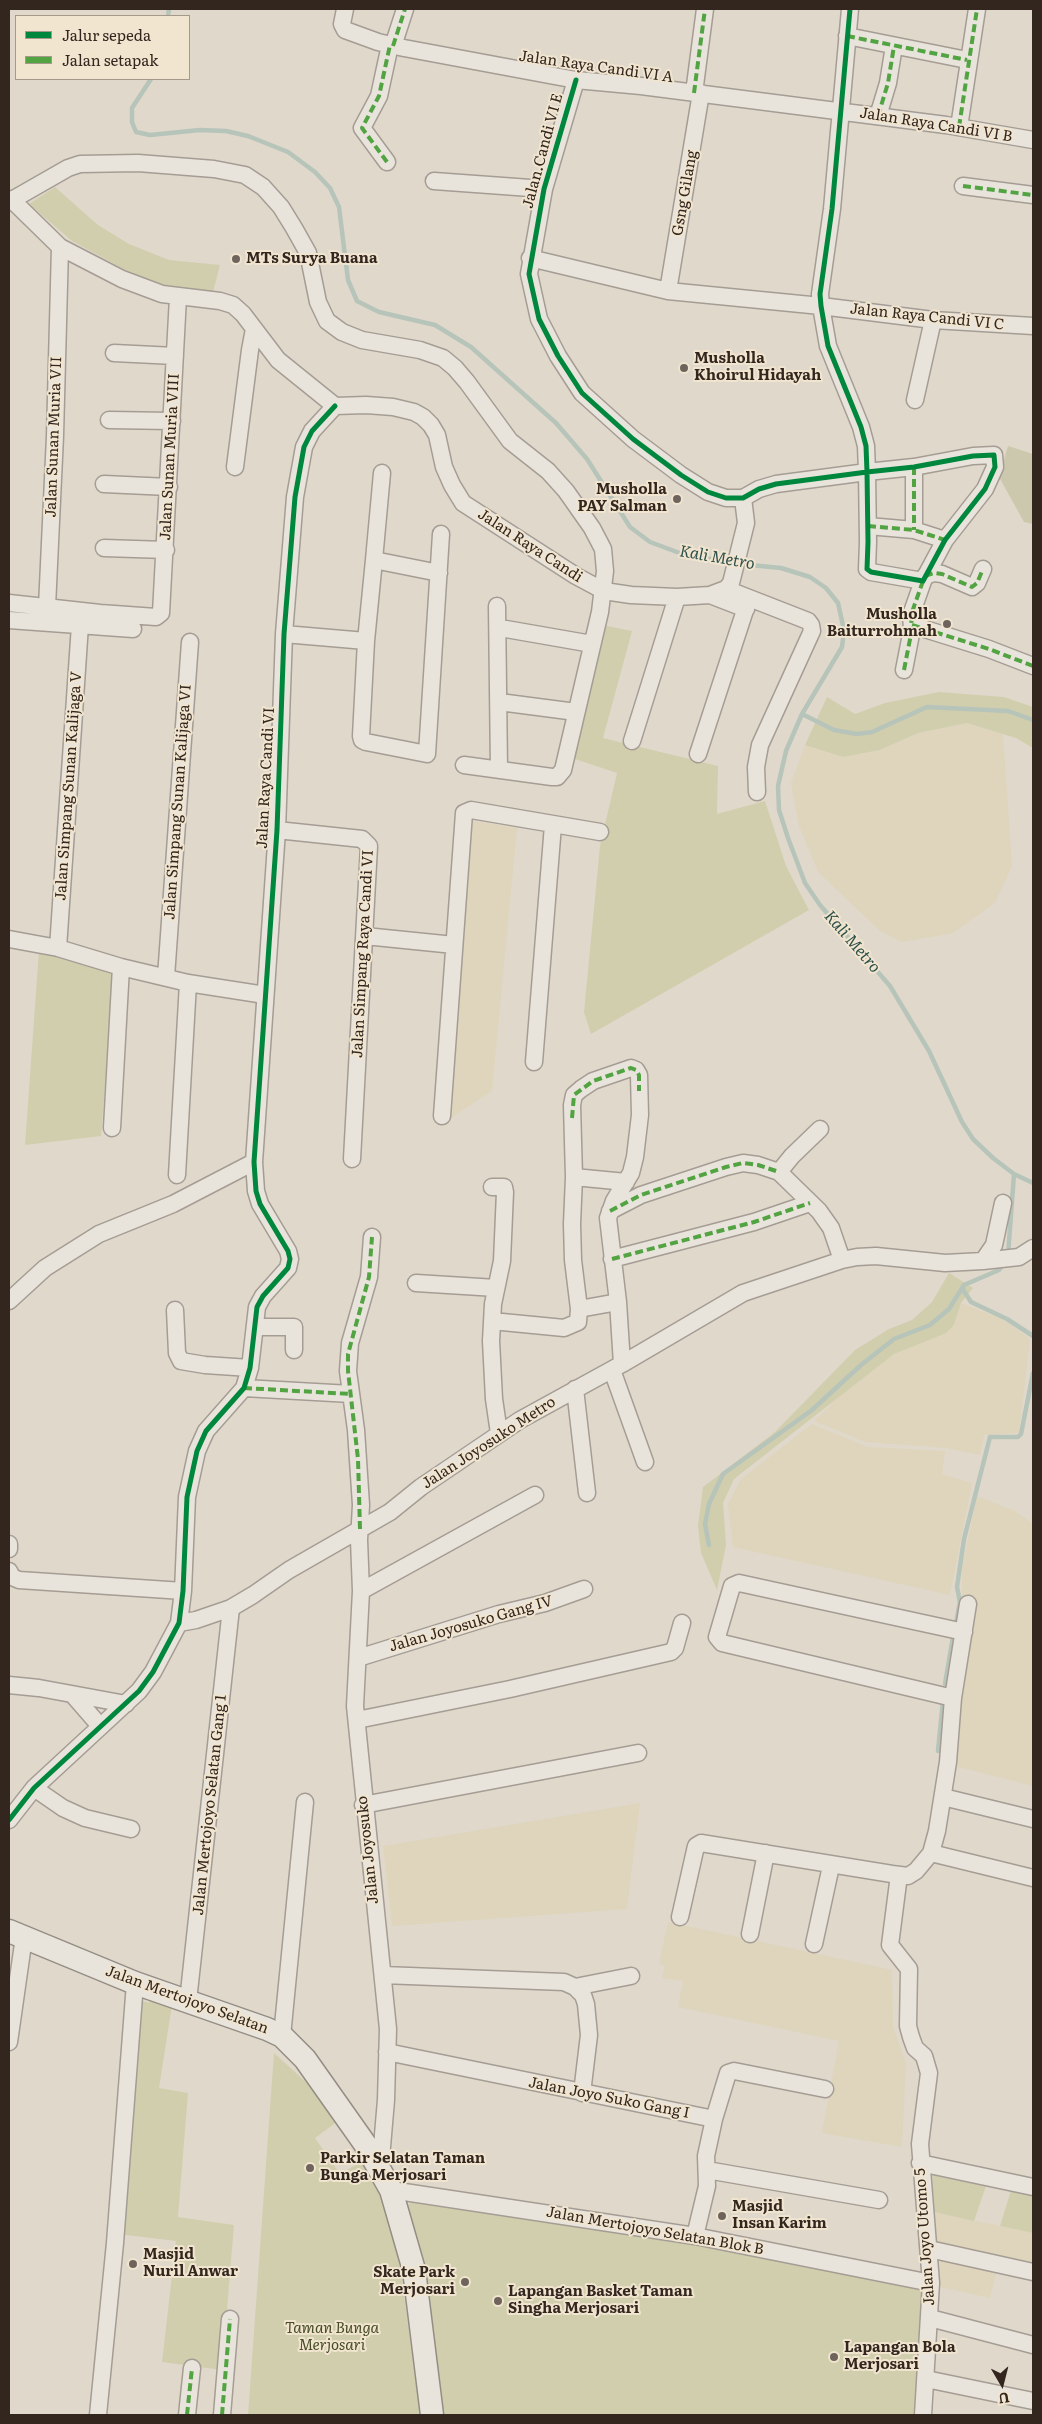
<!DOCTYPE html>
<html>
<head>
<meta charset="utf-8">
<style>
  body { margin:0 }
  #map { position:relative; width:1042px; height:2424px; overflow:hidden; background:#e0d8cb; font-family:Literata,serif }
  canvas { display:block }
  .frame { position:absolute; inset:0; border:10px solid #32261e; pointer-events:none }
  .legend { position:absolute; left:15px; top:15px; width:175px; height:65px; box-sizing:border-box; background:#f1e5d0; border:1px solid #a59989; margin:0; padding:6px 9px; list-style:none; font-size:15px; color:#32261e }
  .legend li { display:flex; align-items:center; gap:10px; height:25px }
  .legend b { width:25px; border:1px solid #a59989 }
  .north { position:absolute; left:977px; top:2359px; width:50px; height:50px; -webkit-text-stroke:4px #f1e5d0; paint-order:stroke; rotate:172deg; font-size:14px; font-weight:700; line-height:20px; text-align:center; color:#32261e }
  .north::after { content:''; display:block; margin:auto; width:18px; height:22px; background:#32261e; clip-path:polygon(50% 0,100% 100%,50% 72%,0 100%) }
</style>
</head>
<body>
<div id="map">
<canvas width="1042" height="2424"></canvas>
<div class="frame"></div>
<ul class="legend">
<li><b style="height:6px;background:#00873e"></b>Jalur sepeda</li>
<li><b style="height:6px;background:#52a341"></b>Jalan setapak</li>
</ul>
<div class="north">U</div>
</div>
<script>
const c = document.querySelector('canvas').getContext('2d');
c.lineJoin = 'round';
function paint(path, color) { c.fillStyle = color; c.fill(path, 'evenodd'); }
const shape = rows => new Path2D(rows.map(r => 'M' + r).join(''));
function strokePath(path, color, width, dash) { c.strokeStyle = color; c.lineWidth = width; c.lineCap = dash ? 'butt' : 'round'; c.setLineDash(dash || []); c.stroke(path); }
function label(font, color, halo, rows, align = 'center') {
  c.font = font + ' Literata,serif'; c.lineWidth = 4; c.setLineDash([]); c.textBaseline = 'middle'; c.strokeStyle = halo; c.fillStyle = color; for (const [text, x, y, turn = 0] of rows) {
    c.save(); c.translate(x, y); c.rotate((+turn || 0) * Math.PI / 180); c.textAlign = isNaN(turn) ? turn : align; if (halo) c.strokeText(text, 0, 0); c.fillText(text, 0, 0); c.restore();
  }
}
paint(shape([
  [967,723,1003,734,1012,866,995,903,953,933,902,942,879,930,818,872,799,826,791,783,805,745,843,757,880,750,918,733],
  [472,821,517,828,492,1091,449,1119],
  [961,1303,1003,1319,1030,1339,1019,1433,984,1435,980,1455,946,1448,865,1442,814,1421,847,1389,894,1354,954,1325],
  [812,1424,868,1447,945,1451,942,1474,972,1483,950,1595,733,1547,728,1504,741,1479],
  [977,1496,1015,1511,1033,1524,1033,1786,955,1766,959,1730,960,1695,976,1601,962,1597,962,1567],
  [640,1803,627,1909,392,1926,383,1846],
  [668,1922,892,1970,893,2027,906,2063,902,2147,822,2133,839,2041,678,2007,683,1981,662,1978,665,1966,659,1964],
  [934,2212,1033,2233,1033,2266,938,2245],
  [940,2255,997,2269,990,2298,940,2287]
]), '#ded5bc');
paint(shape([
  [55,187,98,225,129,244,169,260,220,265,213,292,171,287,133,274,72,241,29,204],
  [602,625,632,631,603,738,718,766,717,814,765,801,786,866,809,910,591,1034,584,1012,600,846,617,773,572,758],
  [939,692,1004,697,1033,707,1033,748,1016,738,967,723,918,733,880,750,843,757,805,745,827,697,855,714,885,703],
  [39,950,114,974,101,1136,25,1145],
  [949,1273,973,1288,961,1303,954,1325,946,1333,894,1354,734,1479,723,1503,726,1545,717,1590,701,1553,698,1526,703,1487,775,1432,855,1350,889,1329,912,1320,932,1302],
  [150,1996,172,2005,159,2088,188,2093,178,2217,234,2225,222,2370,162,2362,176,2241,118,2234,136,1999,149,2003],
  [274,2053,318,2093,338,2121,315,2138,340,2174,364,2160,376,2179,391,2218,400,2264,420,2415,248,2415],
  [932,2169,988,2180,974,2221,934,2212],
  [1012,2187,1033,2192,1033,2233,1000,2226],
  [411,2201,750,2254,924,2289,917,2415,438,2415,421,2266,408,2206]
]), '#d1ceae');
paint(shape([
  [1008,446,1033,454,1033,524,1024,522,999,477]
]), '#cbc8ad');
strokePath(shape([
  [168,16,169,9],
  [151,79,132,108,132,122,136,132,150,135,200,130,226,131,248,136,288,152,315,172,330,188,339,207,348,280,357,301,379,312,435,325,471,347,556,423,587,459,630,527,650,542,685,555,750,565,781,568,810,577,826,588,838,603,844,630,842,647,802,714,786,751,778,786,779,810,788,838,805,883,820,905,890,986,929,1051,962,1122,973,1139,993,1158,1014,1174,1033,1183],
  [802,714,834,730,857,734,872,732,927,707,1008,711,1033,720],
  [1008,1255,1014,1174],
  [962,1288,971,1302,1007,1319,1033,1336],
  [709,1545,705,1524,709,1504,723,1474,812,1410,861,1365,894,1339,930,1325,949,1309,964,1285,999,1270,1003,1264],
  [956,1623,960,1602,957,1587,964,1539,990,1437,1018,1437,1021,1434,1033,1373],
  [945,1684,953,1637],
  [938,1751,943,1701]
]), '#b6c4ba', 4.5);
const minor = shape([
  [345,9,342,24,345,30,378,42,404,48,576,80,641,86,946,125,1033,140],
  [847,36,967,60],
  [393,46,405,9],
  [576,80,544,189,529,274,539,319,558,356,582,393,633,439,681,475,708,492,726,498,743,498,759,489,776,484,867,472,914,467,973,456,994,455,995,467,985,489,945,540,923,581,871,572,867,569,868,542,867,472,866,446,861,427,828,346,821,306,820,294,832,209,850,9],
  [694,93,705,9],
  [878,116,888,83,894,46],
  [959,127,977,9],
  [387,162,362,128,379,96,390,45],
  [434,181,544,189],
  [963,186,1033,195],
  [9,199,12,200,60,247,122,279,162,294,220,301,233,305,243,314,278,360,335,406],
  [12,200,68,168,80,164,138,163,214,169,245,175,263,187,281,207,294,228,308,253,318,302,327,321,342,332,362,340,420,350,443,358,455,368,467,382,510,441,548,471,566,491,592,528,603,549,605,571,600,612,563,770,557,777,552,777,464,765],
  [530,258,668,291,821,306,933,320,1033,326],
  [668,291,701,93],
  [114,353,175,356],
  [915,400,933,320],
  [335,406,366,405,393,407,414,412,423,417,431,425,437,435,444,467,452,485,463,503,576,576,604,591,631,595,677,597,710,595,726,589,731,583,746,523,743,498],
  [109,420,172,421],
  [235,467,250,350,254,329],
  [914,467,914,530],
  [104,484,169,487],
  [868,526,914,530,945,540],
  [104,548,166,550],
  [374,560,382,473],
  [925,576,934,573,942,574,972,587,977,583,983,569],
  [726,589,808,621,811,625,812,631,760,745,756,767,757,792],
  [710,595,746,609],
  [9,603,100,613,156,617,161,613,178,297],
  [497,606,499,770],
  [47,607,55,436,60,247],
  [9,620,133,629],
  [912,625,989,649,1033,666],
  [506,629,592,644],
  [284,634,366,641,361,736,362,740,366,742,427,754,441,534],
  [366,641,374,560,439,573],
  [904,670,912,629,911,615,923,581],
  [507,703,576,712],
  [632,741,677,597],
  [698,754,749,598],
  [277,830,362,839,369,846,352,1159],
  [365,936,454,945],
  [9,939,58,948,121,967,188,983,265,995],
  [58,948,80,625],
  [166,977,190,642],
  [534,1062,553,825],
  [442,1116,464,813,471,810,600,832],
  [112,1128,121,967],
  [779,1172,792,1156,820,1129],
  [177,1175,188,983],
  [574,1177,626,1182],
  [492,1187,504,1187,505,1192,502,1261,493,1304,491,1341,494,1399,499,1433],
  [610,1211,641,1195,726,1167,743,1163,758,1165,779,1172,819,1211,831,1228,842,1260],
  [372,1237,369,1277,350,1343,348,1371,356,1430,361,1505,359,1540,361,1591,355,1706,388,2029,386,2100,380,2170],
  [612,1259,754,1222,810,1203],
  [983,1261,994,1245,1003,1203],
  [416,1283,496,1288],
  [9,1301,45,1268,99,1234,173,1204,254,1162],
  [618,1302,579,1309,573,1260,572,1224,574,1177,572,1105,574,1095,581,1089,593,1081,631,1068,636,1070,639,1075,640,1115,635,1157,631,1173,614,1201,608,1218,618,1302,622,1364],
  [175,1310,177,1353,181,1361,205,1365,250,1368],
  [492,1321,564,1328,578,1322,579,1309],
  [255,1327,294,1327,294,1350],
  [612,1370,645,1462],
  [244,1388,351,1394],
  [575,1389,587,1493],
  [9,1549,9,1544],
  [9,1571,12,1577,19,1580,183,1591],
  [361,1591,535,1495],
  [179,1623,196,1620,231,1608,253,1595,289,1570,390,1512,421,1487,520,1420,622,1364,743,1293,842,1260,857,1257,876,1256,945,1263,983,1261,1019,1257,1033,1248],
  [358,1658,499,1614,545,1603,584,1589],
  [9,1685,39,1688,126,1704],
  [73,1695,100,1726],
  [953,1698,722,1643,717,1637,732,1586,739,1583,964,1632],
  [357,1720,510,1689,671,1652,675,1648,682,1623],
  [34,1788,63,1808,85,1818,131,1829],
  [943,1797,1033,1819],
  [363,1805,638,1753],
  [9,1820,34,1788,139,1691,153,1672,179,1623,183,1591,187,1497,197,1451,206,1431,244,1388,250,1368,257,1307,263,1296,288,1268,290,1259,288,1251,260,1204,256,1191,254,1162,277,830,284,634,295,497,304,447,312,431,335,406],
  [931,1853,1033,1878],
  [899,1875,890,1945,909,1969,908,2026,911,2037,915,2048,924,2056,929,2073,920,2144,931,2283,923,2415],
  [680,1917,696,1846,701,1843,892,1874,908,1876,916,1871,931,1853,937,1831,948,1762,953,1698,968,1604],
  [750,1934,766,1853],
  [814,1944,831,1866],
  [383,1975,564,1982,575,1987,583,1995,586,2004,589,2035,582,2093],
  [575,1987,631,1976],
  [188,2001,231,1608],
  [282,2036,305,1802],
  [9,2042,24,1937],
  [387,2052,714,2119],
  [920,2163,1033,2187],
  [707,2170,879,2200],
  [391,2190,695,2236,931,2283],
  [695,2236,707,2186,706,2156,714,2119,728,2073,734,2071,825,2089],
  [929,2249,1033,2272],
  [930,2318,1033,2345],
  [926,2379,1033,2401],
  [98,2415,115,2243,135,1983],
  [187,2415,192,2368],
  [222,2415,230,2319]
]);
const secondary = shape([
  [9,1931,135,1983,267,2029,282,2036,305,2059,365,2144,391,2190,414,2270,432,2415]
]);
strokePath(minor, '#a59d94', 19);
strokePath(secondary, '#948d84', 25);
strokePath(minor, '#e8e4dc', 16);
strokePath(secondary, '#e8e4dc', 22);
strokePath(shape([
  [847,36,967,60],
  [393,46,405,9],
  [694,93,705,9],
  [878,116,888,83,894,46],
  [959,127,977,9],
  [387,162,362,128,379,96,390,45],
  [963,186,1033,195],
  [914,467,914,530],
  [868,526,914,530,945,540],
  [925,576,934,573,942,574,972,587,977,583,983,569],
  [912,625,989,649,1033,666],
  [904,670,912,629,911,615,923,581],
  [572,1118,574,1095,593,1081,631,1068,636,1070,639,1075,639,1091],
  [610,1211,641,1195,726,1167,743,1163,758,1165,779,1172],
  [612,1259,754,1222,810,1203],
  [244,1388,351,1394],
  [360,1529,358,1459,348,1371,348,1354,369,1277,372,1237],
  [187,2415,192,2368],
  [222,2415,230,2319]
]), '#52a341', 4, [8, 4]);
strokePath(shape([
  [576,80,544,189,529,274,539,319,558,356,582,393,633,439,681,475,708,492,726,498,743,498,759,489,776,484,867,472,914,467,973,456,994,455,995,467,985,489,945,540,923,581,871,572,867,569,868,542,867,472,866,446,861,427,828,346,821,306,820,294,832,209,850,9],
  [9,1820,34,1788,139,1691,153,1672,179,1623,183,1591,187,1497,197,1451,206,1431,244,1388,250,1368,257,1307,263,1296,288,1268,290,1259,288,1251,260,1204,256,1191,254,1162,277,830,284,634,295,497,304,447,312,431,335,406]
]), '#00873e', 5);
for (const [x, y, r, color] of [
  [236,259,5,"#6f645b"],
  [684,368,5,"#6f645b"],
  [677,499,5,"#6f645b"],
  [947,624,5,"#6f645b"],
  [310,2168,5,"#6f645b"],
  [722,2216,5,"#6f645b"],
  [133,2264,5,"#6f645b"],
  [465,2282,5,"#6f645b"],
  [498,2301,5,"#6f645b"],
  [834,2357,5,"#6f645b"]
]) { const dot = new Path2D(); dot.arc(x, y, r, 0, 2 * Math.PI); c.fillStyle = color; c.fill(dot); strokePath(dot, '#f1e5d0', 2); }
label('15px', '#32261e', '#f1e5d0', [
  ["Jalan Raya Candi VI A",596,67,8],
  ["Jalan Raya Candi VI B",936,125,9],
  ["Jalan.Candi VI E",543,151,-75],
  ["Gsng Gilang",685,193,-80],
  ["Jalan Raya Candi VI C",927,317,6],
  ["Jalan Sunan Muria VII",54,437,-88],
  ["Jalan Sunan Muria VIII",170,457,-87],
  ["Jalan Raya Candi",530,546,33],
  ["Jalan Raya Candi VI",266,778,-87],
  ["Jalan Simpang Sunan Kalijaga V",69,786,-86],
  ["Jalan Simpang Sunan Kalijaga VI",178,802,-86],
  ["Jalan Simpang Raya Candi VI",363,954,-87],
  ["Jalan Joyosuko Metro",489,1443,-33],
  ["Jalan Joyosuko Gang IV",471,1624,-16],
  ["Jalan Mertojoyo Selatan Gang 1",210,1805,-84],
  ["Jalan Joyosuko",368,1850,-96],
  ["Jalan Mertojoyo Selatan",187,2000,20],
  ["Jalan Joyo Suko Gang I",609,2098,11],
  ["Jalan Mertojoyo Selatan Blok B",655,2231,10],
  ["Jalan Joyo Utomo 5",925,2237,-94]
]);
label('bold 15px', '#32261e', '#f1e5d0', [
  ["MTs Surya Buana",246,259],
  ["Musholla",694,359],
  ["Khoirul Hidayah",694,376],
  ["Musholla",667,490,"right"],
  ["PAY Salman",667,507,"right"],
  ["Musholla",937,615,"right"],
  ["Baiturrohmah",937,632,"right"],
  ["Parkir Selatan Taman",320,2159],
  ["Bunga Merjosari",320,2176],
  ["Masjid",732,2207],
  ["Insan Karim",732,2224],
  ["Masjid",143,2255],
  ["Nuril Anwar",143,2272],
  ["Skate Park",455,2273,"right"],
  ["Merjosari",455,2290,"right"],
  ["Lapangan Basket Taman",508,2292],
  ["Singha Merjosari",508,2309],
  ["Lapangan Bola",844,2348],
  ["Merjosari",844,2365]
], 'left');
label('italic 15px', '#464c26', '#f1e5d0', [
  ["Taman Bunga",332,2329],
  ["Merjosari",332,2346]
]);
label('italic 16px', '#2e504b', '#f1e5d0', [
  ["Kali Metro",717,558,10],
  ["Kali Metro",852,942,49]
]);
</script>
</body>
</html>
